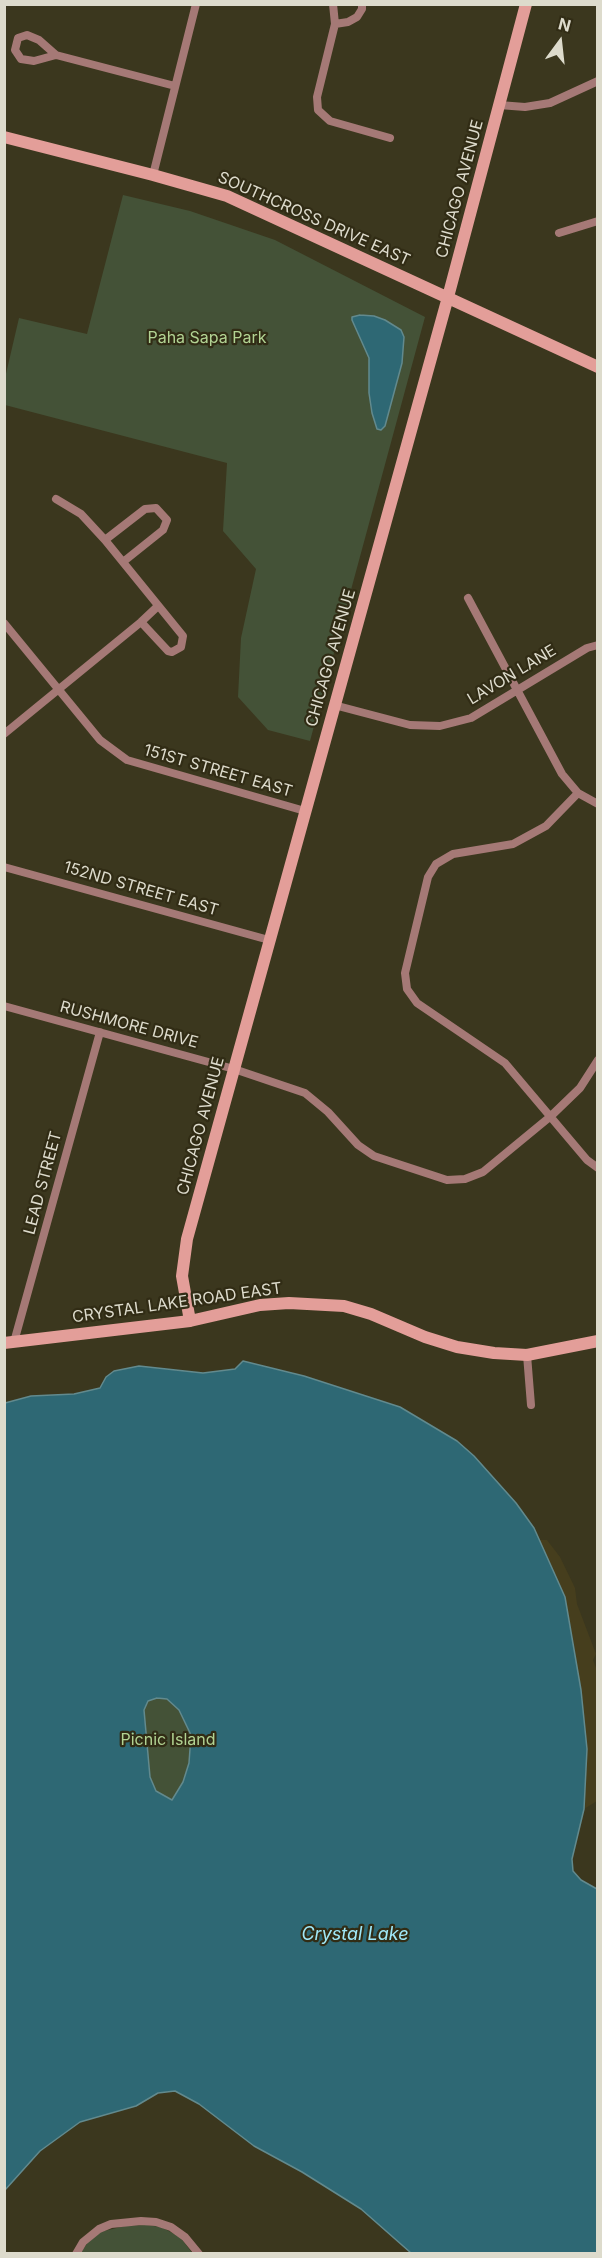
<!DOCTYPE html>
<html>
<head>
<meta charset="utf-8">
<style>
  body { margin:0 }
  #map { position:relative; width:602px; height:2258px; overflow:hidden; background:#3b371e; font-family:Inter,sans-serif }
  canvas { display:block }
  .frame { position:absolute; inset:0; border:6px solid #dddbcc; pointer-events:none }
  .north { position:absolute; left:530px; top:12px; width:60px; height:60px; -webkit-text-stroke:4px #312c15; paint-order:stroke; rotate:15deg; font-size:16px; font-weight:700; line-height:24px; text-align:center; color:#dddbcc }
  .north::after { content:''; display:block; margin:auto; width:21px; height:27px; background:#dddbcc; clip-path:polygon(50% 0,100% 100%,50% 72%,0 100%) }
</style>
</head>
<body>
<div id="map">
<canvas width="602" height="2258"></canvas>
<div class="frame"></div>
<div class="north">N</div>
</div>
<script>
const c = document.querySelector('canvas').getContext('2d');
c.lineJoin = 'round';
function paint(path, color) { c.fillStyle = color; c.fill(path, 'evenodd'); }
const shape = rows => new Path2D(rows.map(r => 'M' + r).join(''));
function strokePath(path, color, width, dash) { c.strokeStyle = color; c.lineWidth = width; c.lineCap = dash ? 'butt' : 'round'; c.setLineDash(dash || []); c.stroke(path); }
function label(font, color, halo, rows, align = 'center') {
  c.font = font + ' Inter,sans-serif'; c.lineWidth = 4.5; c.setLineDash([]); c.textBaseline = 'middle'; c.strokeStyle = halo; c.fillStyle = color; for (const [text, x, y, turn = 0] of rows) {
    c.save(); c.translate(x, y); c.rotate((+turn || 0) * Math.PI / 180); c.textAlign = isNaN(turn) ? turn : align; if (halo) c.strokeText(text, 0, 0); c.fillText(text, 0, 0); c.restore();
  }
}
paint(shape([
  [123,195,190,211,275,240,425,317,310,741,268,730,238,697,241,638,256,569,223,531,227,463,5,405,5,378,19,318,87,334],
  [157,1698,167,1699,179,1710,191,1735,189,1763,183,1782,172,1800,156,1791,150,1777,144,1710,148,1701],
  [146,2225,161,2227,180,2237,193,2254,80,2254,88,2242,100,2232,125,2226]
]), '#445237');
paint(shape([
  [538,1540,547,1540,560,1557,575,1588,577,1604,596,1654,593,1660,598,1673,597,1801,584,1809,587,1749,575,1650,565,1597]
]), '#463e1d');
const water = shape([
  [360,315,374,316,385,320,401,330,404,337,402,363,385,426,381,430,377,429,372,413,369,393,369,358,352,320,352,317,360,315],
  [243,1361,304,1376,400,1407,457,1441,474,1456,516,1503,534,1528,565,1597,581,1690,587,1749,584,1809,572,1859,573,1871,581,1880,597,1889,597,2253,411,2253,361,2209,302,2172,254,2146,199,2104,175,2091,158,2093,136,2106,80,2122,40,2151,5,2190,5,1403,31,1396,74,1394,100,1388,106,1377,114,1371,139,1366,203,1373,235,1369,243,1361],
  [157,1698,167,1699,179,1710,191,1735,189,1763,183,1782,172,1800,156,1791,150,1777,144,1710,148,1701,157,1698]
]);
paint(water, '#2e6874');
strokePath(water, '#628a8e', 1.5);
strokePath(shape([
  [333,4,335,24,317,97,318,110,330,121,390,138],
  [335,24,348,22,357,17,362,9,362,4],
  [56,55,34,61,21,59,15,50,18,38,27,35,39,40,56,55,175,86],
  [499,105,525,107,550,103,598,81],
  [153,175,196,4],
  [559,233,598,221],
  [56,499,81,514,105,540,183,636,181,647,172,652,168,651,141,622],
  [105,540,145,509,156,508,167,520,163,530,123,562],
  [468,598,562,774,578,793,598,804],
  [4,623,100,740,127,760,305,811],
  [334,705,410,725,440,726,471,718,587,648,598,645],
  [4,734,141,622,158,606],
  [578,793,546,826,513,844,453,854,436,864,428,877,405,973,407,989,417,1003,505,1063,587,1160,598,1168],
  [4,867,269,940],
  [4,1006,234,1069,305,1093,328,1112,358,1145,374,1156,447,1180,465,1179,483,1172,551,1116,580,1088,598,1060],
  [14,1342,100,1032],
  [527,1355,531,1405],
  [76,2254,83,2242,99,2229,111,2224,141,2221,156,2222,171,2227,185,2237,199,2254]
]), '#a57976', 8);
strokePath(shape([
  [4,137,153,175,227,196,598,367],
  [190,1321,182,1276,187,1239,448,297,526,4],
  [4,1343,190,1321,260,1305,289,1303,344,1306,371,1314,425,1337,457,1347,494,1353,527,1355,598,1341]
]), '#e39e99', 12);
label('16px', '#dddbcc', '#312c15', [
  ["CHICAGO AVENUE",460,189,-75],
  ["SOUTHCROSS DRIVE EAST",314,219,24],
  ["CHICAGO AVENUE",331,658,-74],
  ["LAVON LANE",512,675,-31],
  ["151ST STREET EAST",218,771,16],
  ["152ND STREET EAST",141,889,16],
  ["RUSHMORE DRIVE",129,1025,15],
  ["CHICAGO AVENUE",201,1126,-75],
  ["LEAD STREET",43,1183,-75],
  ["CRYSTAL LAKE ROAD EAST",177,1303,-8]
]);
label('16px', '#b2d393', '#312c15', [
  ["Paha Sapa Park",207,338],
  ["Picnic Island",168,1740]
]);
label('italic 18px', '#a0e8f8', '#312c15', [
  ["Crystal Lake",355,1935]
]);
</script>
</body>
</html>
